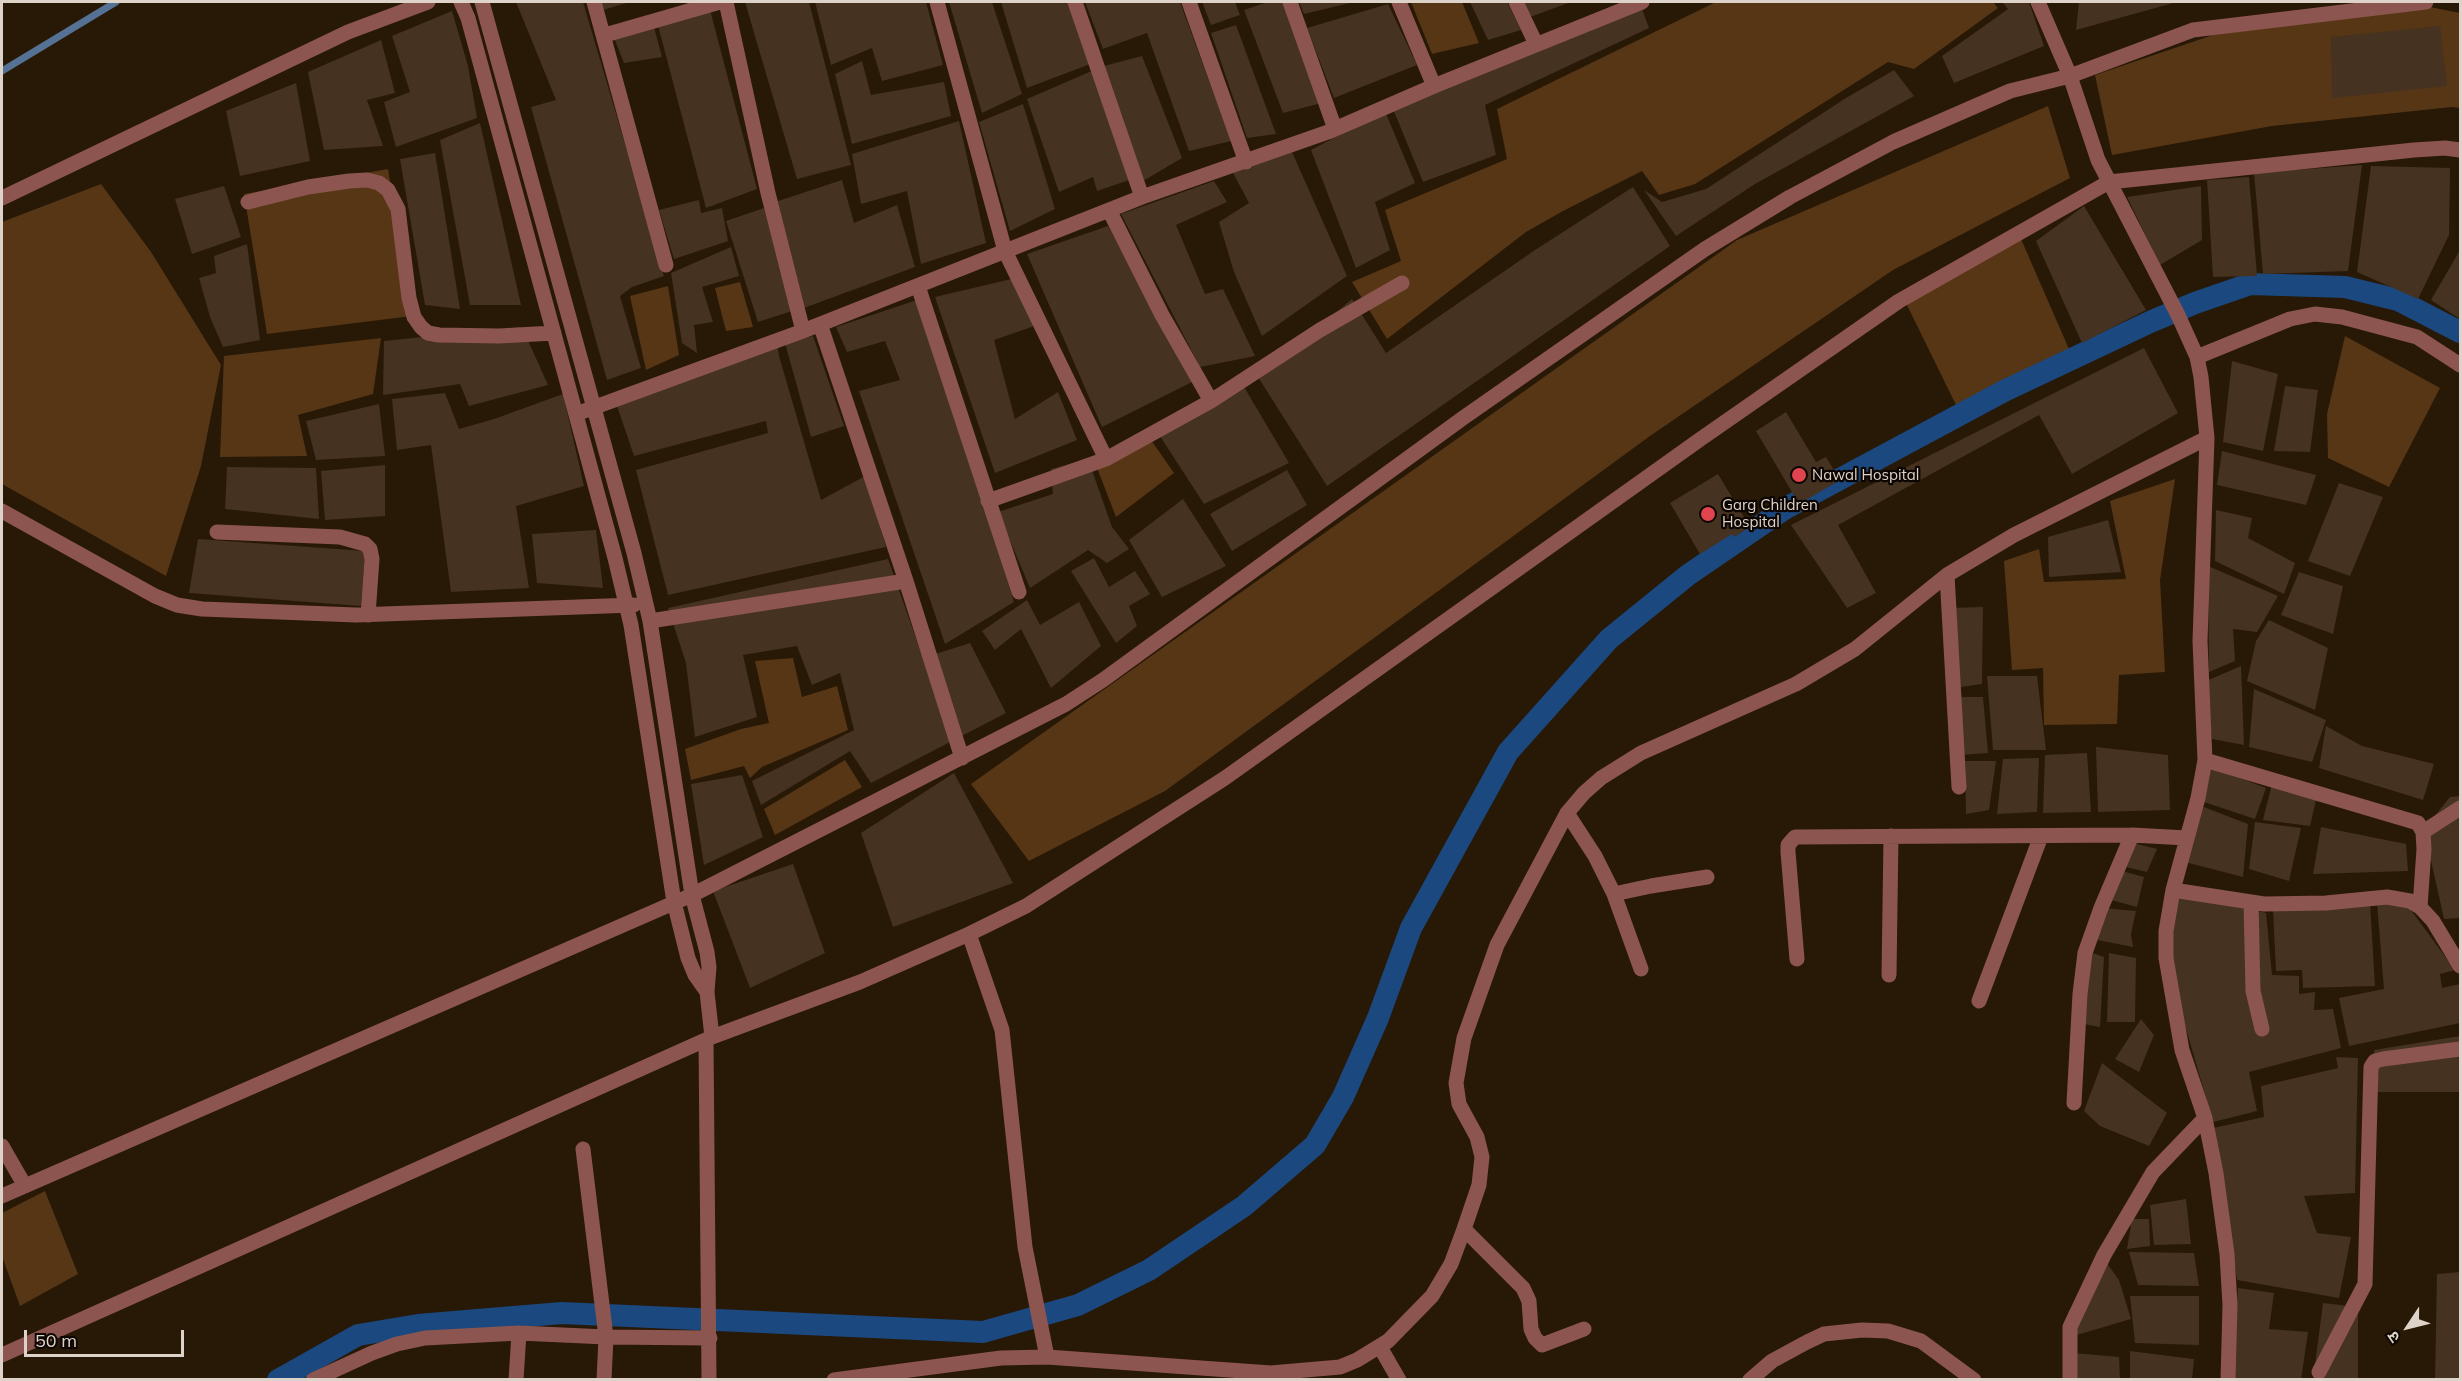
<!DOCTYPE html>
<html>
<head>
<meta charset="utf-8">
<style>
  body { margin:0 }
  #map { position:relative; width:2462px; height:1381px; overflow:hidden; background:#281806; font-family:Mulish,"Noto Sans Devanagari",sans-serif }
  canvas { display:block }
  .frame { position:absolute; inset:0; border:3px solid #ded3c8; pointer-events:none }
  .north { position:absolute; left:2378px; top:1297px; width:60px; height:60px; -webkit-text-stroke:4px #0c0502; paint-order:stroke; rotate:235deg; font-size:16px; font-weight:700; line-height:24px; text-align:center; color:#ded3c8 }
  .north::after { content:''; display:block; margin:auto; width:21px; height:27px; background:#ded3c8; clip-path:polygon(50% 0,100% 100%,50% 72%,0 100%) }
  .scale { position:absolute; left:24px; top:1330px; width:160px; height:27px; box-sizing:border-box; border:3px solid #ded3c8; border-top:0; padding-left:8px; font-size:18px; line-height:21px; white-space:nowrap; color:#ded3c8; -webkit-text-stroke:4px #0c0502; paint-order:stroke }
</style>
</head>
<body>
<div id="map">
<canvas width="2462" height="1381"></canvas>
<div class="frame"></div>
<div class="north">उ</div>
<div class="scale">50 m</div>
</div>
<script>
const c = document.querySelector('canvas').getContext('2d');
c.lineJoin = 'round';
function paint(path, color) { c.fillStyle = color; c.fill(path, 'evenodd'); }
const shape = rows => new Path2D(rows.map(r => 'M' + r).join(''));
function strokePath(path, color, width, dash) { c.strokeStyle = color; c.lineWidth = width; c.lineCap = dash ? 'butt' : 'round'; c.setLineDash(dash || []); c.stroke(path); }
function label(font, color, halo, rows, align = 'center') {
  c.font = font + ' Mulish,sans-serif'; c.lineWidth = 4.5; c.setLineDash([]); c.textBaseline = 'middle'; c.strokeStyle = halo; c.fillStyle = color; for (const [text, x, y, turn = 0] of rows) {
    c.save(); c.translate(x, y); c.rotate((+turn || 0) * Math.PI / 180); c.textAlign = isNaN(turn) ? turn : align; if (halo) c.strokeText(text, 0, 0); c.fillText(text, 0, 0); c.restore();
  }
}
paint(shape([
  [1411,2,1462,2,1479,43,1432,54],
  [1716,2,1993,2,1998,8,1914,69,1888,62,1695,184,1659,195,1642,171,1563,211,1526,232,1387,339,1352,282,1401,261,1385,210,1507,159,1497,109],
  [2430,7,2460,13,2460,108,2452,107,2272,126,2112,155,2095,75,2213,35],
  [2048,106,2070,178,1893,270,1650,436,1165,791,1029,861,971,784,1737,240],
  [388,169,412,316,267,334,244,194],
  [101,184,151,252,221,365,201,466,166,576,2,484,2,222],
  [2021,239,2069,349,1956,405,1903,297],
  [740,282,753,327,726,331,715,288],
  [668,286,679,355,646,370,630,296],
  [2345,336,2440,388,2389,487,2328,458,2327,414],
  [381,338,373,394,298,415,307,456,220,457,224,356],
  [1144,430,1174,473,1116,517,1094,460],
  [2175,479,2160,580,2165,672,2119,675,2117,724,2044,725,2043,668,2012,670,2004,561,2039,549,2044,582,2126,579,2110,501],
  [793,658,802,697,837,686,848,730,762,767,750,778,744,766,691,780,685,749,741,729,769,723,755,661],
  [845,760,862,787,775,835,764,809],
  [45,1191,78,1274,20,1306,2,1256,2,1213]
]), '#563614');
strokePath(shape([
  [2,71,116,2]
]), '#557295', 7);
strokePath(shape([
  [278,1380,358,1335,418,1325,562,1313,983,1332,1078,1305,1149,1270,1244,1206,1315,1145,1343,1097,1378,1018,1411,928,1508,752,1609,639,1688,575,1786,508,2004,391,2150,322,2195,303,2250,284,2345,287,2398,300,2460,332]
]), '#1a487f', 22);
paint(shape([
  [516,2,583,2,664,276,632,287,620,296,641,368,607,380,531,107,556,100],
  [601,2,630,2,603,10],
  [691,2,708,2,757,189,706,208,655,14],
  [745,2,809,2,851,165,797,179],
  [815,2,926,2,943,65,882,81,872,48,831,65],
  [949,2,992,2,1022,94,982,113],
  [1001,2,1069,2,1093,63,1027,88],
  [1085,2,1180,2,1231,141,1189,151,1147,33,1103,49],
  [1202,2,1235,2,1240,15,1211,25],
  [1268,2,1285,2,1322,103,1283,113,1244,10],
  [1299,2,1354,2,1304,14],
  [1470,2,1507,2,1521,30,1488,40],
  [1523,2,1571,2,1530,17],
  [2002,2,2029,2,2044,46,1954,83,1942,56,2008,9],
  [2079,2,2177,2,2076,30],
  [1388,4,1417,65,1334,98,1307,28],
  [1642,9,1649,28,1485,105,1496,155,1423,182,1393,109],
  [452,11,468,66,477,118,396,147,384,102,410,92,392,36],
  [1236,25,1276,134,1247,138,1211,33],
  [2440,26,2447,86,2332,98,2331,37],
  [654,27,662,57,624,63,614,38],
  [381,40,395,93,367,100,383,146,324,150,308,72],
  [1142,56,1182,158,1143,181,1104,66],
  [862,61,871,95,944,82,951,116,852,144,835,74],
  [1094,70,1132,179,1097,191,1093,177,1059,192,1027,99],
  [1894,70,1914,96,1755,184,1676,236,1644,190,1662,202,1706,189,1846,98],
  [296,83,310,161,240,176,226,111],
  [1023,104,1055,209,1010,231,979,122],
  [1385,111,1415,183,1375,202,1390,250,1356,268,1311,150],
  [959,121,986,243,921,264,907,191,861,204,852,154],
  [480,123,521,305,470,305,440,140],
  [1292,152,1347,276,1262,336,1234,272,1219,222,1249,203,1231,169],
  [435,153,460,309,425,305,400,159],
  [2362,165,2348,271,2263,274,2254,173],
  [2371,166,2450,168,2449,235,2418,299,2357,272],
  [2249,177,2257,276,2213,277,2207,180],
  [842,180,854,223,897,205,915,267,804,308,772,203],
  [1214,181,1227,202,1176,225,1205,294,1223,289,1255,356,1200,367,1121,214],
  [224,186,241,237,192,254,175,199],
  [2201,186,2202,240,2160,265,2127,197],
  [1633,187,1670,246,1327,486,1258,377,1352,299,1386,353,1535,250],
  [699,200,701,213,722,208,728,241,674,259,659,210],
  [2084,206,2146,310,2082,343,2036,241],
  [764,208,792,311,758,322,726,221],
  [1108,226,1194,381,1102,427,1027,254],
  [247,244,260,340,223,347,210,317,199,278,216,273,214,256],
  [731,247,739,276,702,287,713,322,694,325,697,353,682,343,671,273],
  [2460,250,2460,319,2431,300],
  [1024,276,1046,322,994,340,1015,419,1058,392,1077,440,995,473,935,297],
  [920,299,1014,602,945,644,859,391,900,380,885,341,847,352,836,327],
  [522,327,548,385,469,406,460,384,383,395,384,341],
  [776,335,779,356,821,500,865,476,886,547,668,595,636,470,768,433,766,421,634,456,614,397],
  [813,336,844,426,811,437,785,343],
  [2144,348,2178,413,2072,474,2039,415,1838,525,1876,593,1847,608,1791,525],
  [2232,361,2278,374,2263,451,2223,442],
  [1240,380,1289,463,1204,504,1154,427],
  [2285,386,2318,390,2310,452,2274,451],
  [445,393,459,429,494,419,563,394,584,486,516,506,529,588,451,592,431,445,397,450,392,399],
  [379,404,385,456,316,460,306,421],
  [1786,412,1816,462,1826,457,1840,480,1799,504,1756,431],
  [2222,451,2316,475,2306,505,2217,485],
  [1088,459,1112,527,1129,549,1107,563,1088,550,1030,588,998,512,1053,494,1051,469],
  [385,465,385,516,325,520,321,471],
  [227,467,316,468,319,519,225,509],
  [1287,470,1307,505,1232,551,1210,514],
  [1718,474,1750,527,1734,537,1732,534,1700,554,1670,503],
  [2339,483,2383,497,2350,576,2308,561],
  [1183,499,1226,566,1162,597,1129,540],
  [2216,510,2252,518,2248,538,2295,563,2284,594,2215,561],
  [2108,520,2121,572,2049,577,2048,537],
  [596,530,603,588,537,583,532,534],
  [198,539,365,551,361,606,189,593],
  [1094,558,1109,587,1135,571,1150,594,1129,606,1137,626,1116,643,1071,571],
  [888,559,923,658,970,643,1006,713,871,783,850,751,761,805,752,781,854,730,840,673,812,685,797,646,743,655,757,717,695,737,686,663,668,608],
  [2208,566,2278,596,2257,632,2233,629,2235,661,2209,672],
  [2299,572,2343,586,2333,634,2281,615],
  [1027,600,1040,625,1079,602,1101,646,1051,688,1021,629,995,650,982,631],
  [1983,607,1982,684,1954,688,1949,608],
  [2269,620,2328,648,2315,710,2247,681,2256,641],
  [2241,666,2244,745,2212,739,2206,681],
  [1987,676,2037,676,2046,750,1993,750],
  [2254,689,2326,720,2312,762,2249,747],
  [1958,697,1983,697,1988,753,1961,755],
  [2326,726,2362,746,2434,764,2423,800,2319,768],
  [2096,747,2168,755,2170,810,2098,812],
  [2087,753,2091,812,2043,813,2045,755],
  [2039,758,2037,812,1997,814,2003,759],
  [1965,761,1996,761,1989,810,1966,814],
  [2208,766,2266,788,2255,819,2204,802],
  [954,773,1013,883,893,927,861,833],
  [742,775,763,837,704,865,691,784],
  [2272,784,2316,800,2310,826,2263,820],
  [2460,796,2460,918,2444,919,2424,829,2450,797],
  [2196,804,2248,824,2243,877,2185,862],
  [2255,822,2301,828,2289,881,2249,869],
  [2321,827,2406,844,2408,871,2313,874],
  [2133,843,2157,849,2147,872,2122,866],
  [793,864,825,953,750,988,713,891],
  [2118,870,2144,877,2137,907,2107,899],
  [2171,891,2266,913,2272,975,2299,976,2299,994,2315,992,2314,1010,2333,1009,2341,1048,2249,1072,2257,1111,2213,1122,2171,977],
  [2370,902,2375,986,2303,988,2302,970,2276,971,2273,910],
  [2405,902,2455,970,2440,974,2442,988,2460,984,2460,1023,2349,1046,2339,998,2384,989,2377,903],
  [2103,908,2136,911,2131,934,2133,947,2087,938],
  [2087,951,2104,957,2100,1027,2084,1024],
  [2109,953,2136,958,2135,1022,2107,1022],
  [2141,1019,2154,1035,2139,1072,2115,1059],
  [2460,1036,2460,1092,2378,1092,2374,1050],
  [2336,1057,2358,1058,2355,1193,2304,1196,2317,1233,2351,1237,2339,1298,2237,1280,2223,1170,2213,1128,2264,1117,2261,1086,2338,1068],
  [2102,1063,2167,1113,2149,1146,2100,1126,2084,1111],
  [2186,1199,2191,1244,2154,1245,2150,1205],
  [2132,1219,2149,1219,2150,1246,2127,1249],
  [2129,1252,2194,1253,2199,1286,2138,1285],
  [2106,1262,2119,1280,2131,1319,2077,1335,2068,1312],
  [2460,1272,2460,1380,2435,1380,2437,1274],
  [2238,1288,2274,1293,2269,1329,2308,1332,2301,1380,2231,1380],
  [2130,1296,2199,1296,2199,1345,2135,1343],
  [2323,1303,2358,1307,2358,1380,2313,1380],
  [2130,1351,2194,1359,2192,1380,2130,1380],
  [2073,1353,2119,1357,2120,1380,2072,1380]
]), '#453221');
strokePath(shape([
  [461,2,468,18,615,558,631,625,674,902,688,958,695,975,707,992],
  [482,2,634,553,650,621,692,895,707,952,709,967,707,992,712,1037],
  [594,2,666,265],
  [726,2,768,193,803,331],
  [937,2,1005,251,1106,459],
  [1075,2,1142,197],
  [1189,2,1246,162],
  [1290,2,1335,129],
  [1399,2,1434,86],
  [1516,2,1536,44],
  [2038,2,2070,76,2098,160,2178,315,2197,357,2201,377,2207,438,2200,641,2205,760,2198,798,2173,890,2166,931,2166,958,2182,1050,2205,1118,2216,1173,2227,1254,2230,1305,2228,1380],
  [605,35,720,2],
  [2,198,348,32,428,2],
  [248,202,308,187,349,181,367,180,379,183,388,190,398,209,409,298,414,317,421,327,428,333,439,335,499,336,554,333],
  [1109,210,1162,315,1211,401],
  [918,286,1019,592],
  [820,324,906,581,962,758],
  [2197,357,2290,319,2315,314,2342,317,2417,337,2460,365],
  [576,414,803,331,1142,197,1328,132,1434,86,1642,2],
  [988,501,1106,459,1211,401,1320,330,1402,283],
  [2,511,155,596,177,605,202,609,356,615,634,605],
  [217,532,340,537,365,544,370,549,372,559,368,615],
  [1947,575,1959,787],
  [650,621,906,581],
  [2205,760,2418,823,2423,832,2424,849,2420,907],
  [1567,813,1595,856,1614,894,1641,969],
  [2423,832,2460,808],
  [2173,890,2264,904,2326,903,2387,897,2410,901,2420,907,2433,921,2460,966],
  [1614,894,1651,886,1707,877],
  [2251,902,2253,991,2262,1029],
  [969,934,1002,1030,1025,1247,1047,1357],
  [1797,959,1788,852,1788,845,1795,837,2132,835],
  [1889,975,1891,836],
  [1979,1001,2041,836],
  [706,1040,709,1380],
  [2074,1103,2080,994,2085,953,2101,908,2132,835,2187,838],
  [2,1146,25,1186],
  [583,1149,606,1337,604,1380],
  [2,1196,692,895,1066,704,1103,680,1463,418,1705,249,1790,197,1893,142,2010,91,2070,76,2193,30,2426,2],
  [1464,1229,1523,1288,1529,1301,1531,1329,1535,1338,1542,1345,1584,1329],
  [1380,1347,1399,1380],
  [2,1355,712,1037,860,982,969,934,1026,906,1225,778,1702,438,1899,301,2109,182,2414,150,2445,148,2460,150],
  [2319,1372,2365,1284,2371,1067,2375,1061,2383,1059,2460,1049],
  [313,1380,372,1353,397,1344,425,1338,519,1333,606,1337,710,1338],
  [516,1380,519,1333],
  [834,1380,1001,1358,1047,1357,1271,1373,1340,1367,1357,1360,1388,1341,1432,1296,1451,1264,1464,1229,1479,1185,1482,1157,1477,1137,1459,1104,1456,1083,1464,1038,1497,945,1567,813,1584,793,1601,778,1641,753,1796,684,1855,649,1947,575,2014,535,2207,438],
  [1750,1380,1772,1361,1807,1342,1824,1334,1862,1330,1888,1331,1921,1341,1974,1380],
  [2070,1380,2070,1327,2104,1255,2153,1172,2205,1118]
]), '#8c554f', 15);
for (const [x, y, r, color] of [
  [1799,475,8,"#e0444e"],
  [1708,514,8,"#e0444e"]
]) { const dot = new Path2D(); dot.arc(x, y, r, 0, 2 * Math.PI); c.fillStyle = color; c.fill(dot); strokePath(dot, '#0c0502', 2); }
label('15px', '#ded3c8', '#0c0502', [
  ["Nawal Hospital",1812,475],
  ["Garg Children",1722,505],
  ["Hospital",1722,522]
], 'left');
</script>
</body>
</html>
